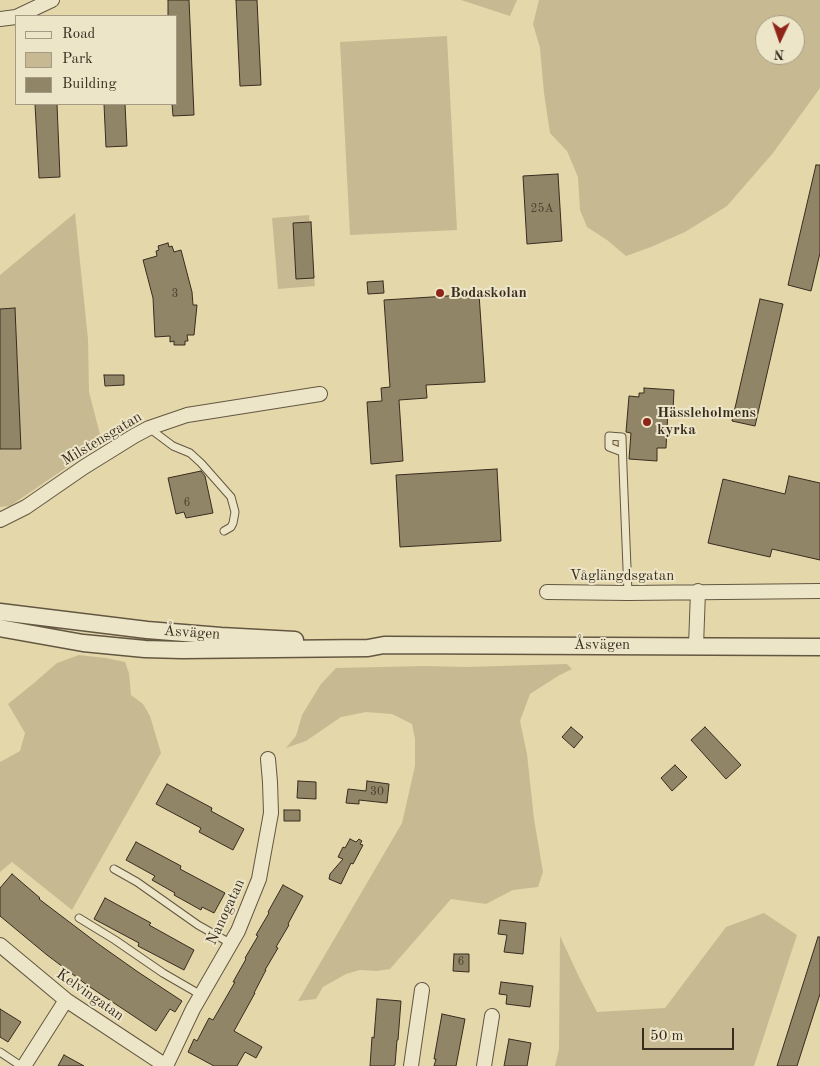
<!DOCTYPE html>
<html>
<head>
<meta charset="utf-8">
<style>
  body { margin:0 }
  #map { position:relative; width:820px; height:1066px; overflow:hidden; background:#e4d7aa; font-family:"Old Standard TT",serif }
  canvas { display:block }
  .legend { position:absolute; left:15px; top:15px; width:162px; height:90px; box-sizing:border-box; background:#ede5c8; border:1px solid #a59b84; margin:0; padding:6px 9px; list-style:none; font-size:15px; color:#382c1f }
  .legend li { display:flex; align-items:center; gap:10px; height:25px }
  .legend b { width:25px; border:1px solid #a59b84 }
  .north { position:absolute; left:755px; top:15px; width:50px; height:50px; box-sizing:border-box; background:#ede5c8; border:1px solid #a59b84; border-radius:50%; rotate:183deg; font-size:14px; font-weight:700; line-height:20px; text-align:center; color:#382c1f }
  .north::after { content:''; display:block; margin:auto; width:18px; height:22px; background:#8f2418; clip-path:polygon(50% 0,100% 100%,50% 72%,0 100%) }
  .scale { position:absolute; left:642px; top:1028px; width:92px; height:22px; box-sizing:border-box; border:2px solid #382c1f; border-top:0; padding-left:6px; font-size:15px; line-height:18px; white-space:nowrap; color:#382c1f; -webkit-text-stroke:4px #ede5c8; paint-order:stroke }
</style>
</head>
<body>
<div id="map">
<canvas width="820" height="1066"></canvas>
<ul class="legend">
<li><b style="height:6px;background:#ede5c8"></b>Road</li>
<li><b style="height:14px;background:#c7ba92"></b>Park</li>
<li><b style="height:14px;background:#918567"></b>Building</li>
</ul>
<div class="north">N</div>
<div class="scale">50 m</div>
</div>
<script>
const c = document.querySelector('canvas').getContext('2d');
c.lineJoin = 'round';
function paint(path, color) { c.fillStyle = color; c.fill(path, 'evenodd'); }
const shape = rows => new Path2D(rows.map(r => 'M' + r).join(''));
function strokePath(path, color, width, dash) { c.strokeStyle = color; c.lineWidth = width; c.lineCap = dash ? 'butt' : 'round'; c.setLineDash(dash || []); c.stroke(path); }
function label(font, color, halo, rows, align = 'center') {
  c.font = font + ' "Old Standard TT",serif'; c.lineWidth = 4; c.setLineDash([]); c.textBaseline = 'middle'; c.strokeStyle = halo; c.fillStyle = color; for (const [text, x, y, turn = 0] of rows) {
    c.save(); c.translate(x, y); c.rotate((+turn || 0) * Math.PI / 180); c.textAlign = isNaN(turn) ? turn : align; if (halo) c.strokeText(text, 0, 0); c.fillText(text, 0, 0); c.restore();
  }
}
paint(shape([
  [461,0,517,0,510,16],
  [539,0,820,0,820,88,773,153,727,206,685,232,651,247,626,256,607,240,587,227,580,210,578,177,567,151,550,133,544,93,540,48,533,24],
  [765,25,795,25,795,55,765,55],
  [447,36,457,230,350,235,340,42],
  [75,213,88,339,89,392,102,442,73,463,10,506,0,507,0,275],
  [309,215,315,286,278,289,272,218],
  [79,655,106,658,125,662,129,673,131,695,143,704,150,716,161,753,72,910,12,862,0,872,0,762,20,751,25,733,8,704,34,683,57,663],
  [567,664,572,669,558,676,530,694,520,721,527,754,534,819,543,872,538,887,513,890,486,904,451,899,390,969,377,971,360,970,346,974,323,987,316,999,298,1001,402,823,415,766,415,739,412,724,392,714,366,712,341,717,306,741,286,748,296,736,302,715,321,684,336,668,425,666,466,667],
  [764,913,797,935,754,1066,555,1066,559,1049,560,936,580,979,597,1012,665,1008,726,927]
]), '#c7ba92');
const building = shape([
  [168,0,189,0,194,115,173,116,172,104,176,104,176,16,168,16,168,0],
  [236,0,257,0,261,85,240,86,236,0],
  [35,104,57,104,60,177,39,178,35,104],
  [104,104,125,104,127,146,106,147,104,104],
  [816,165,820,165,820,253,811,291,788,285,816,165],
  [558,174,562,241,527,244,523,176,558,174],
  [311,222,314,278,296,279,293,223,311,222],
  [168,243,169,247,172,246,174,252,181,250,192,292,193,305,197,305,194,335,187,335,188,341,185,341,185,345,174,345,174,341,170,342,170,336,155,337,153,298,143,260,157,256,156,251,159,250,158,246,168,243],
  [383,281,384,293,368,294,367,282,383,281],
  [479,294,485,382,426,385,427,398,399,400,403,461,371,464,367,402,382,401,381,388,390,387,384,300,479,294],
  [760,299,783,304,755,426,732,421,760,299],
  [15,308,21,449,0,449,0,309,15,308],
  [104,375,124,375,124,385,105,386,104,375],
  [644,388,674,390,673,411,668,410,666,448,657,448,657,461,629,459,631,433,626,432,629,396,639,397,639,393,644,393,644,388],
  [497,469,501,541,400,547,396,475,497,469],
  [201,471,205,476,213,513,186,518,184,512,176,514,168,478,201,471],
  [789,476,820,483,820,560,772,549,770,557,708,543,723,479,785,494,789,476],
  [571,727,583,737,574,748,562,737,571,727],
  [705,727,741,765,726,779,691,740,705,727],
  [675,765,687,777,672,791,661,778,675,765],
  [298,781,316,782,316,799,297,798,298,781],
  [367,781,389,784,387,803,359,800,359,804,346,803,348,789,366,791,367,781],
  [167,784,212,808,211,811,244,829,233,850,199,832,201,828,156,804,167,784],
  [284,810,300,810,300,821,284,821,284,810],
  [350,839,356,842,359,839,362,841,360,844,363,845,353,864,351,863,341,884,329,879,330,874,343,859,338,857,343,847,345,848,350,839],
  [136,842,181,866,180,869,225,893,214,913,202,907,201,910,174,895,175,893,152,880,155,876,126,860,136,842],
  [12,874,40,898,39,899,97,943,138,972,182,1001,175,1012,170,1009,156,1031,87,985,47,955,0,916,0,888,12,874],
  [283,885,303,896,288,924,289,925,276,947,278,948,265,970,266,970,254,993,255,993,234,1031,262,1047,256,1058,245,1052,237,1066,214,1066,188,1052,194,1039,197,1041,209,1018,213,1020,235,982,233,982,246,959,245,958,258,936,256,935,269,913,268,912,283,885],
  [105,898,151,923,149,925,194,950,184,970,138,946,139,943,94,919,105,898],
  [500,920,526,923,523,954,504,952,507,935,498,934,500,920],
  [818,937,820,937,820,994,797,1066,777,1066,818,937],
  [454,954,469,954,469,972,453,971,454,954],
  [501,982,533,986,530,1007,506,1004,507,995,499,994,501,982],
  [377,999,401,1001,398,1040,397,1040,395,1065,393,1066,370,1066,372,1037,374,1038,377,999],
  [0,1009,21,1022,8,1042,0,1037,0,1009],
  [442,1014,465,1019,456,1066,434,1066,436,1059,434,1059,442,1014],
  [509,1039,531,1043,527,1066,504,1066,509,1039],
  [64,1055,84,1066,58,1066,64,1055]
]);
paint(building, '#918567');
strokePath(building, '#382c1f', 1);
const service = shape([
  [149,428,173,446,190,453,201,463,231,497,235,512,233,523,231,527,224,531],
  [622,452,609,447,609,436,622,437,623,468,628,593],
  [114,869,137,882,198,925,230,943],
  [79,918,115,940,163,973,201,995],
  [0,1052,21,1066]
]);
const minor = shape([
  [0,19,16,17,52,0],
  [0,520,26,507,84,467,134,436,149,428,187,415,320,394],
  [547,592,628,593,820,591],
  [696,646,698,591],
  [0,945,66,1000,166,1066],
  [24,1066,66,1000],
  [166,1066,193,1009,238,931,259,879,271,813,270,782,268,759],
  [411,1066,422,990],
  [484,1066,492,1016]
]);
const tertiary = shape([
  [0,612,147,630,221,636,295,640],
  [0,628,83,643,145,649,182,650,368,648,384,645,820,647]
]);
strokePath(service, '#635742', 9);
strokePath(minor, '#635742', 16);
strokePath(tertiary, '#635742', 19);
strokePath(service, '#ede5c8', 7);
strokePath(minor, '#ede5c8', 14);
strokePath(tertiary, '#ede5c8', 16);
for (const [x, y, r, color] of [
  [440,293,5,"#8f2418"],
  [647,422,5,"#8f2418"]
]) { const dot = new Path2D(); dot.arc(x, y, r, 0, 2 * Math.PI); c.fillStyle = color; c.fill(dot); strokePath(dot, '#ede5c8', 2); }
label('12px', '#4e4231', null, [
  ["25A",542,209],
  ["3",175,294],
  ["6",187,503],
  ["30",377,792],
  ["6",461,962]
]);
label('bold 15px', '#382c1f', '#ede5c8', [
  ["Bodaskolan",450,293],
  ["Hässleholmens",657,413],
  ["kyrka",657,430]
], 'left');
label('15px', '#382c1f', '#ede5c8', [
  ["Milstensgatan",102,439,-31],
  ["Våglängdsgatan",622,576],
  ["Åsvägen",192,633,4],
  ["Åsvägen",602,645],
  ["Nanogatan",226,912,-65],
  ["Kelvingatan",90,995,35]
]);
</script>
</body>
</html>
